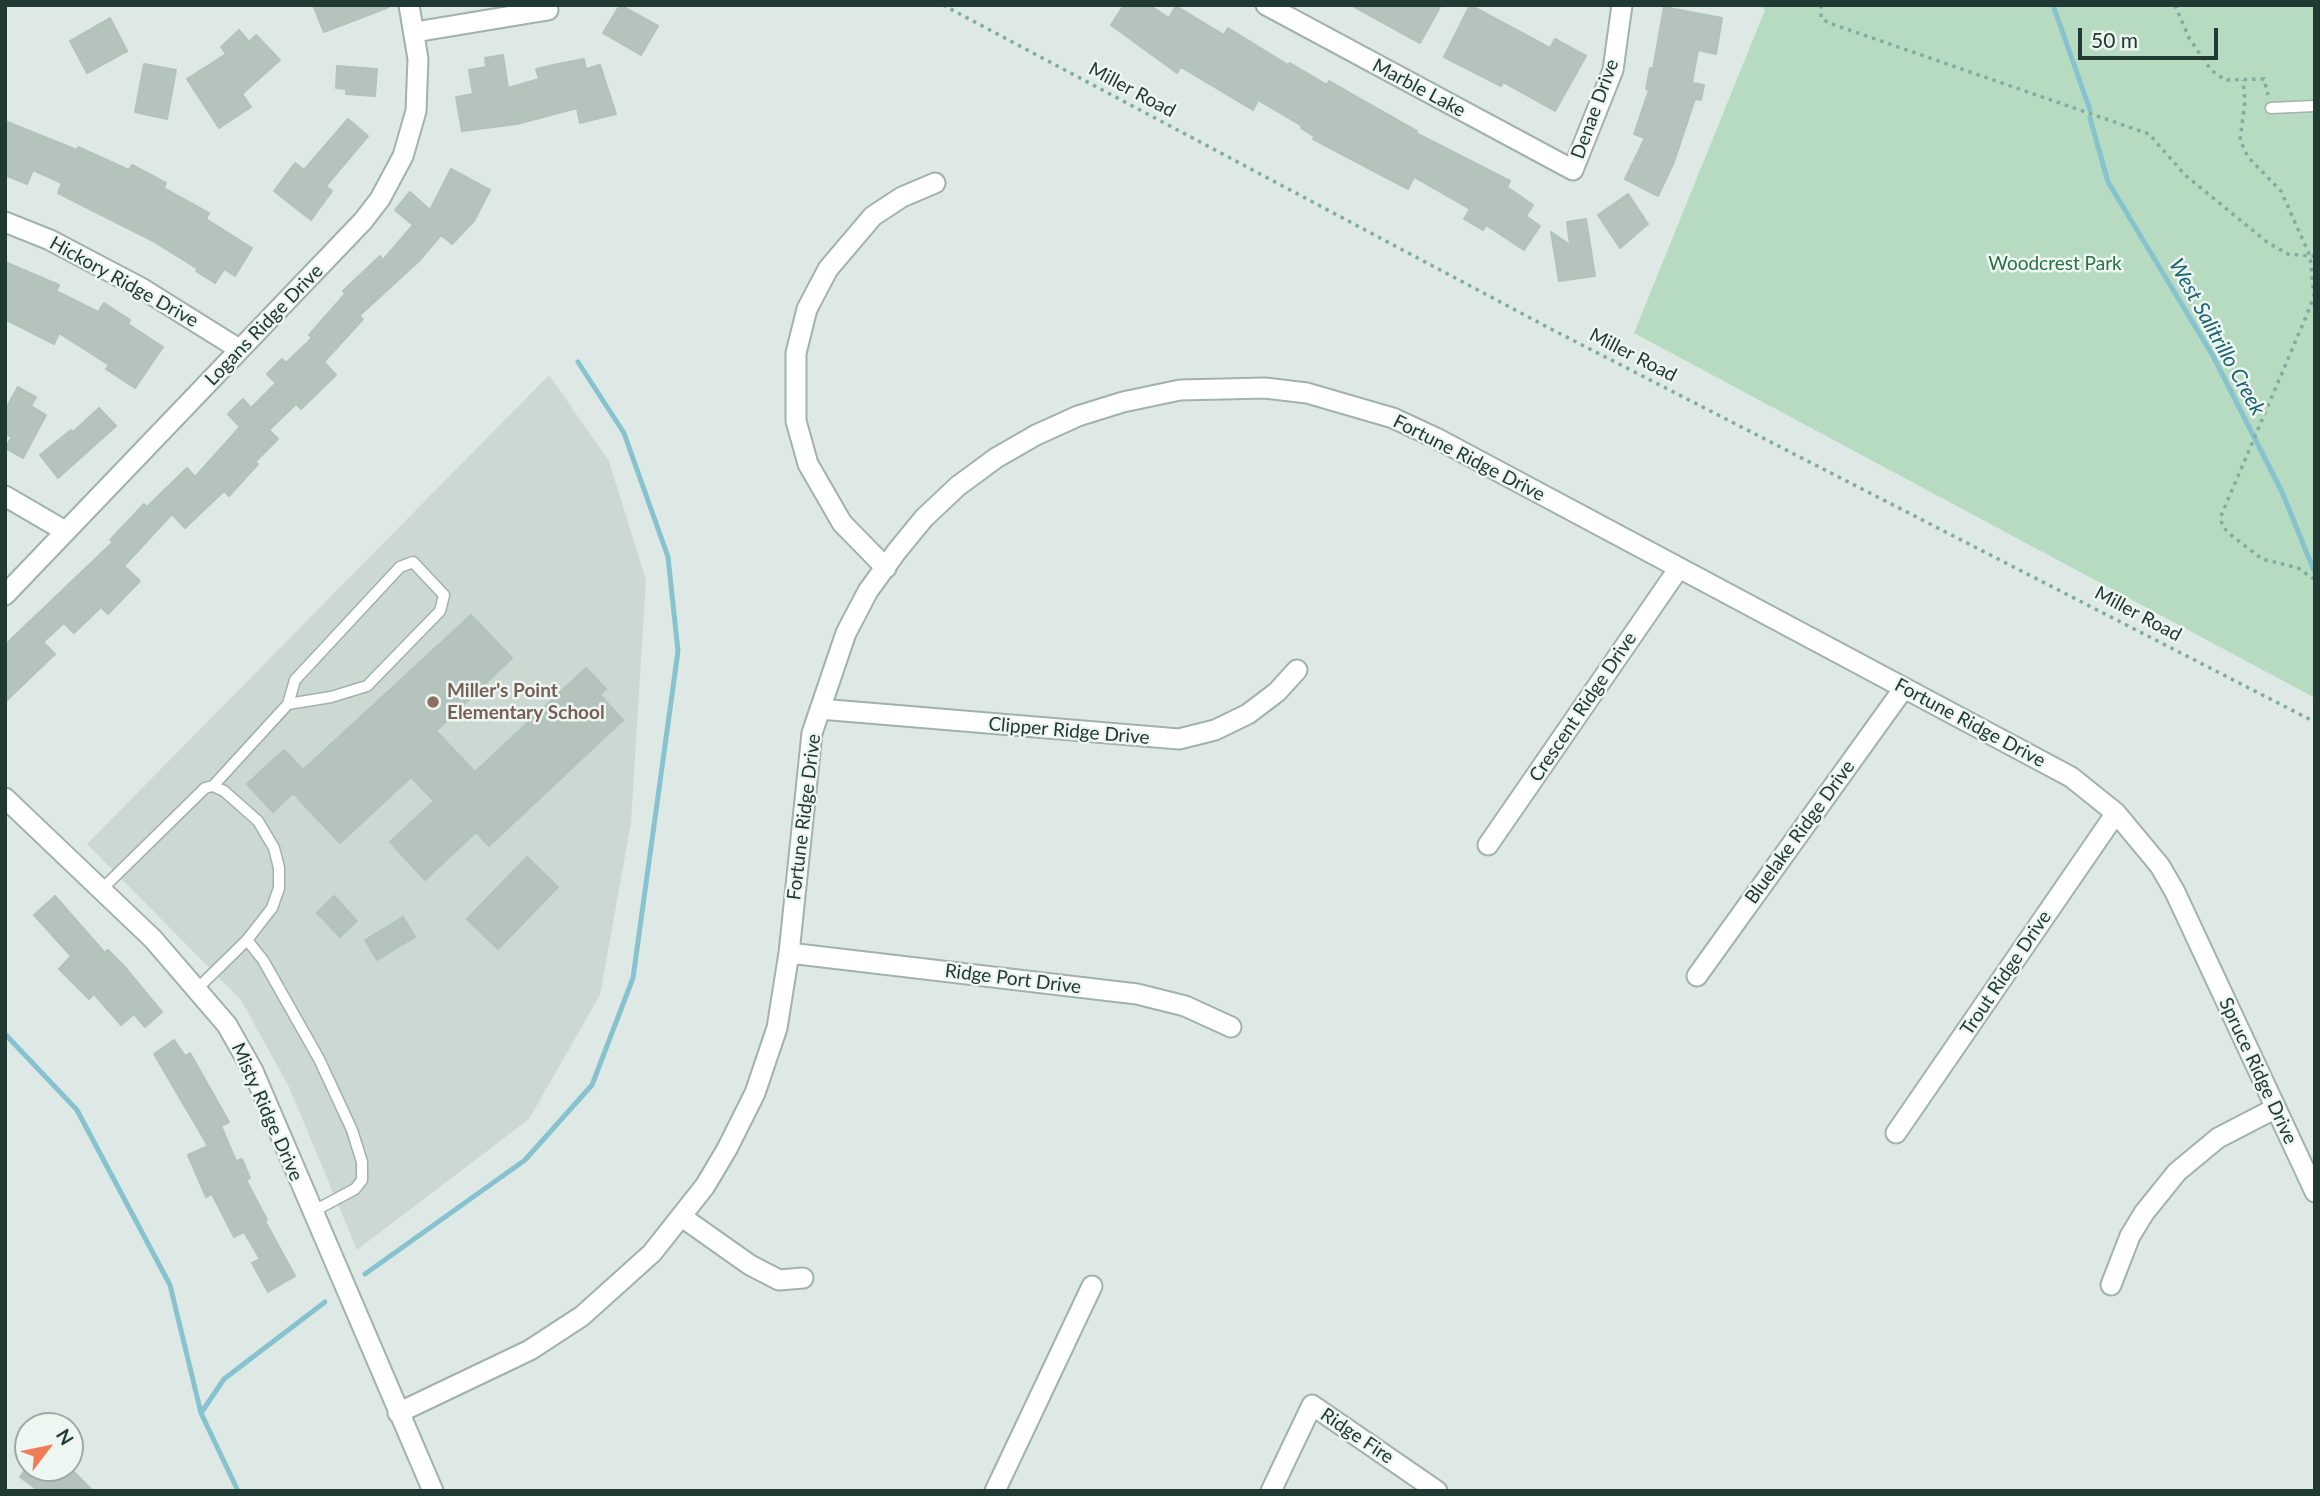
<!DOCTYPE html>
<html>
<head>
<meta charset="utf-8">
<style>
  body { margin:0 }
  #map { position:relative; width:2320px; height:1496px; overflow:hidden; background:#dee9e5; font-family:Lato,sans-serif }
  canvas { display:block }
  .frame { position:absolute; inset:0; border:7px solid #203932; pointer-events:none }
  .north { position:absolute; left:14px; top:1412px; width:70px; height:70px; box-sizing:border-box; background:#eef6f2; border:2px solid #9caaa5; border-radius:50%; rotate:58deg; font-size:19px; font-weight:700; line-height:28px; text-align:center; color:#203932 }
  .north::after { content:''; display:block; margin:auto; width:24px; height:32px; background:#ef7e57; clip-path:polygon(50% 0,100% 100%,50% 72%,0 100%) }
  .scale { position:absolute; left:2078px; top:28px; width:140px; height:32px; box-sizing:border-box; border:4px solid #203932; border-top:0; padding-left:9px; font-size:21px; line-height:24px; white-space:nowrap; color:#203932; -webkit-text-stroke:5px #eef6f2; paint-order:stroke }
</style>
</head>
<body>
<div id="map">
<canvas width="2320" height="1496"></canvas>
<div class="frame"></div>
<div class="north">N</div>
<div class="scale">50 m</div>
</div>
<script>
const c = document.querySelector('canvas').getContext('2d');
c.lineJoin = 'round';
function paint(path, color) { c.fillStyle = color; c.fill(path, 'evenodd'); }
const shape = rows => new Path2D(rows.map(r => 'M' + r).join(''));
function strokePath(path, color, width, dash) { c.strokeStyle = color; c.lineWidth = width; c.lineCap = dash ? 'butt' : 'round'; c.setLineDash(dash || []); c.stroke(path); }
function label(font, color, halo, rows, align = 'center') {
  c.font = font + ' Lato,sans-serif'; c.lineWidth = 5; c.setLineDash([]); c.textBaseline = 'middle'; c.strokeStyle = halo; c.fillStyle = color; for (const [text, x, y, turn = 0] of rows) {
    c.save(); c.translate(x, y); c.rotate((+turn || 0) * Math.PI / 180); c.textAlign = isNaN(turn) ? turn : align; if (halo) c.strokeText(text, 0, 0); c.fillText(text, 0, 0); c.restore();
  }
}
paint(shape([
  [549,375,609,461,646,580,631,823,600,995,529,1119,357,1250,289,1087,241,1000,87,844]
]), '#ccd9d3');
paint(shape([
  [1759,5,2315,5,2315,698,1634,333,1765,10]
]), '#b7dbc1');
strokePath(shape([
  [2053,5,2090,110],
  [2090,118,2108,182,2213,356,2282,492,2315,573],
  [5,1034,77,1110,170,1285,201,1413,238,1491],
  [365,1274,525,1160,592,1085,633,978,678,651,668,557,624,433,578,362],
  [201,1413,224,1379,325,1302]
]), '#86c3ce', 5);
const building = shape([
  [313,5,389,5,389,7,324,32,313,5],
  [620,5,658,26,641,55,603,33,620,5],
  [1124,5,1149,5,1169,18,1176,6,1224,35,1228,28,1288,65,1290,63,1327,85,1329,81,1417,131,1416,133,1510,181,1507,187,1533,205,1526,216,1540,226,1524,250,1486,225,1483,230,1464,219,1470,209,1414,177,1408,189,1313,139,1315,137,1301,128,1302,126,1258,100,1253,110,1181,67,1177,73,1111,25,1124,5],
  [1351,5,1441,5,1420,43,1351,5],
  [1470,5,1550,48,1555,39,1586,56,1555,111,1503,82,1501,86,1444,57,1470,5],
  [1664,7,1722,18,1716,54,1698,50,1692,83,1704,85,1701,100,1695,99,1674,162,1658,196,1625,179,1645,138,1634,134,1649,90,1646,89,1650,68,1653,69,1664,7],
  [110,18,127,51,87,73,70,41,110,18],
  [239,30,249,42,256,35,280,60,242,94,251,107,219,128,187,79,226,54,221,47,239,30],
  [503,55,508,88,539,79,536,69,553,65,584,59,586,69,600,65,616,114,580,123,577,108,517,124,462,131,456,97,473,94,469,70,486,67,485,58,503,55],
  [144,64,176,70,167,119,135,112,144,64],
  [337,66,377,69,375,96,346,94,346,89,336,88,337,66],
  [348,119,368,136,326,186,332,191,311,220,274,191,295,163,304,170,348,119],
  [5,121,77,150,78,147,129,170,132,165,166,183,164,188,209,213,206,219,252,248,235,276,224,269,215,283,196,271,198,269,153,241,58,193,62,183,33,170,27,184,5,175,5,121],
  [451,169,490,190,474,221,452,244,441,235,419,261,359,316,363,319,324,362,336,375,301,409,296,404,269,430,278,439,255,462,258,464,229,496,224,491,185,528,172,514,124,566,140,581,108,614,101,607,74,633,64,623,43,642,55,654,5,702,5,645,113,542,110,540,144,504,147,507,187,468,195,477,240,427,228,414,243,399,251,408,276,383,267,374,282,359,286,363,312,338,309,335,345,294,343,291,380,256,383,260,413,225,395,210,410,192,430,210,451,169],
  [1628,194,1648,224,1620,248,1598,215,1628,194],
  [1586,219,1595,276,1559,281,1551,232,1570,245,1567,222,1586,219],
  [5,262,59,285,56,291,98,312,104,303,130,320,128,324,163,347,135,388,106,369,109,365,59,333,54,344,5,319,5,262],
  [18,387,36,397,31,406,46,415,23,458,5,448,12,437,5,434,5,410,18,387],
  [99,408,116,426,58,478,40,455,71,430,73,432,99,408],
  [471,615,512,658,436,731,475,772,586,668,606,689,600,695,623,720,489,846,476,832,425,880,390,842,434,801,411,777,340,843,293,793,273,812,247,784,284,750,303,770,471,615],
  [527,857,558,887,498,949,467,919,527,857],
  [55,896,105,953,108,950,123,965,162,1012,145,1027,134,1014,121,1025,94,994,89,999,59,969,71,956,34,915,55,896],
  [334,896,357,921,340,937,317,913,334,896],
  [403,917,415,937,377,960,365,940,403,917],
  [174,1040,185,1056,190,1053,229,1122,221,1126,236,1161,242,1159,250,1178,246,1180,267,1220,265,1221,295,1276,268,1292,252,1263,260,1259,244,1232,234,1237,212,1194,206,1197,188,1155,208,1146,154,1054,174,1040],
  [26,1468,70,1468,93,1491,39,1491,20,1477,26,1468]
]);
paint(building, '#b4c4bd');
strokePath(building, '#b1c3bc', 2);
const service = shape([
  [2271,108,2315,106],
  [213,786,288,704,331,697,367,686,440,611,444,595,413,562,400,567,295,680,288,704],
  [102,889,205,788,213,786,224,791,258,821,274,848,279,868,279,888,272,908,247,940,198,988],
  [247,940,263,960,319,1059,352,1130,362,1162,362,1180,355,1189,312,1212]
]);
const minor = shape([
  [1266,5,1573,170,1613,70,1622,5],
  [415,32,548,10],
  [5,222,50,240,143,289,239,349],
  [5,496,65,531],
  [886,568,842,523,808,464,796,421,796,353,807,309,828,269,873,216,902,197,935,183],
  [5,595,363,221,380,199,403,156,416,111,418,59,409,5],
  [820,709,1179,739,1215,730,1248,714,1277,692,1297,670],
  [5,798,153,939,227,1025,253,1071,433,1491],
  [1488,845,1679,568],
  [789,953,1137,994,1185,1006,1231,1027],
  [1697,976,1904,688],
  [1896,1133,2116,813],
  [682,1217,750,1265,779,1280,803,1278],
  [2111,1285,2130,1236,2144,1213,2177,1172,2218,1138,2276,1108],
  [398,1413,530,1350,582,1316,652,1253,705,1186,727,1149,755,1093,777,1028,789,953,812,733,846,633,868,591,897,551,924,518,958,486,996,458,1036,435,1078,416,1123,402,1180,390,1265,388,1307,393,1393,418,1436,438,2071,777,2116,813,2160,866,2175,892,2315,1192],
  [995,1491,1092,1286],
  [1271,1491,1312,1405,1437,1491]
]);
strokePath(service, '#a1b1ac', 13);
strokePath(minor, '#a1b1ac', 23);
strokePath(shape([
  [943,5,1551,329,2315,722],
  [1821,5,1821,18,1829,23,2149,134,2185,175,2267,242,2288,254,2310,256,2281,191,2248,157,2240,140,2245,101,2243,80],
  [2175,5,2189,38,2211,70,2225,80,2264,79,2268,95],
  [2315,256,2310,256,2314,296,2308,312,2221,516,2222,526,2231,535,2262,559,2298,568,2315,580]
]), '#7fad9f', 3.5, [3.5, 5]);
strokePath(service, '#fff', 10);
strokePath(minor, '#fff', 19);
for (const [x, y, r, color] of [
  [433,702,7,"#8d6e63"]
]) { const dot = new Path2D(); dot.arc(x, y, r, 0, 2 * Math.PI); c.fillStyle = color; c.fill(dot); strokePath(dot, '#eef6f2', 2.5); }
label('19px', '#203932', '#eef6f2', [
  ["Marble Lake",1419,88,28],
  ["Miller Road",1132,90,28],
  ["Denae Drive",1595,109,-70],
  ["Hickory Ridge Drive",124,282,29],
  ["Logans Ridge Drive",264,325,-46],
  ["Miller Road",1633,355,27],
  ["Fortune Ridge Drive",1469,458,27],
  ["Miller Road",2138,614,28],
  ["Crescent Ridge Drive",1583,707,-56],
  ["Fortune Ridge Drive",1970,723,28],
  ["Clipper Ridge Drive",1069,731,5],
  ["Fortune Ridge Drive",804,817,-83],
  ["Bluelake Ridge Drive",1800,832,-54],
  ["Trout Ridge Drive",2006,973,-56],
  ["Ridge Port Drive",1013,979,7],
  ["Spruce Ridge Drive",2258,1071,65],
  ["Misty Ridge Drive",267,1112,66],
  ["Ridge Fire",1357,1436,34]
]);
label('19px', '#2b6e46', '#eef6f2', [
  ["Woodcrest Park",2055,264]
]);
label('bold 19px', '#785e54', '#eef6f2', [
  ["Miller's Point",447,691],
  ["Elementary School",447,713]
], 'left');
label('italic 21px', '#1c6373', '#eef6f2', [
  ["West Salitrillo Creek",2217,337,61]
]);
</script>
</body>
</html>
